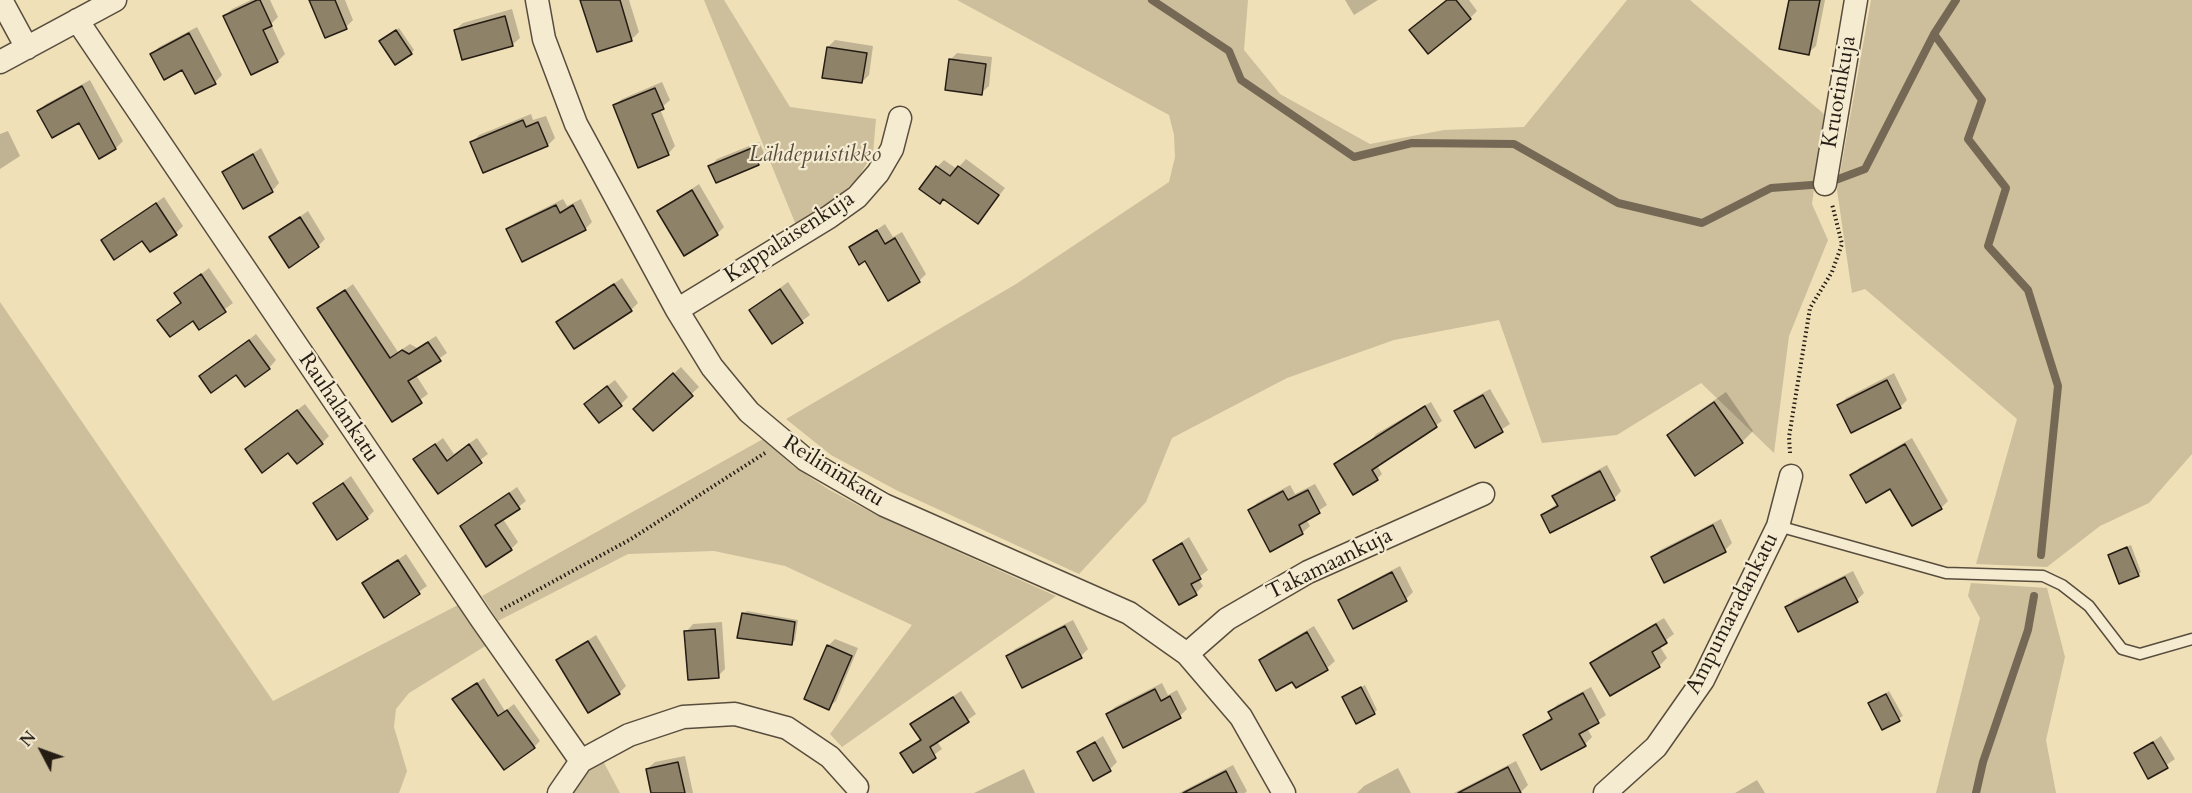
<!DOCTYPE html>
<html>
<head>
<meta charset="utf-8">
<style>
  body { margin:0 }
  #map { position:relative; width:2192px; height:793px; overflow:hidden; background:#efe0b8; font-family:Cardo,serif }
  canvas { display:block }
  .north { position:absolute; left:12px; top:721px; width:60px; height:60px; -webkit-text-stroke:4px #f5ebd1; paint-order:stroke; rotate:311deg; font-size:16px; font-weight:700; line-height:24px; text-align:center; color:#251c14 }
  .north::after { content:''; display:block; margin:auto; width:21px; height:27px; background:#251c14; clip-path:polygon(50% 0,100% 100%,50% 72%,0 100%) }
</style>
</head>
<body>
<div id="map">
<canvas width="2192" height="793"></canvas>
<div class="north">N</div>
</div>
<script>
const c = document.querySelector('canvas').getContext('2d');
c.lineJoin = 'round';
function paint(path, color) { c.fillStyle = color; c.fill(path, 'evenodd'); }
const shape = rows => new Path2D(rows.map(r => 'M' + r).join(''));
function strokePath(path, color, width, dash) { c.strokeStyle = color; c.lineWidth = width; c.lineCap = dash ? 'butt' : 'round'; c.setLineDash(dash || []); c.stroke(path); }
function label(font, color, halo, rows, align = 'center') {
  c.font = font + ' Cardo,serif'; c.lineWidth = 4.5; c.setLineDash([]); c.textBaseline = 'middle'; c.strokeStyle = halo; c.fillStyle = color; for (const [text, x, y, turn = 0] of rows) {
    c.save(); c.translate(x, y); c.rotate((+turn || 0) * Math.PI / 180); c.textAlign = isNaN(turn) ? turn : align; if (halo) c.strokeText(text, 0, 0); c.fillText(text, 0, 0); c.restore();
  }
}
paint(shape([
  [704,0,724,0,790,107,876,119,873,153,858,178,839,196,796,225],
  [957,0,1248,0,1244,50,1280,94,1370,144,1444,130,1524,127,1627,0,1690,0,1824,114,1812,204,1828,240,1789,336,1774,453,1701,383,1617,435,1542,443,1499,320,1394,340,1287,378,1172,438,1146,502,1079,574,896,490,831,455,786,419,1016,284,1169,182,1175,157,1174,135,1169,115],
  [1871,0,2192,0,2192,454,2149,503,2100,526,2047,567,1976,564,2017,419,1865,289,1852,293,1837,190],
  [0,302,273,701,458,605,487,645,409,693,396,709,394,727,407,771,399,793,0,793],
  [763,439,793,466,828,489,876,515,1056,596,842,747,830,734,912,625,785,566,714,551,628,554,498,621,482,596],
  [1971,583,2047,588,2065,657,2046,740,2056,793,1936,793,1980,618,1968,596],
  [602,759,620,793,571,793,590,768]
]), '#cdbf9c');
paint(shape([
  [251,0,270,0,278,17,271,24,285,54,278,61,252,73,225,16,232,9],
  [311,0,345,0,353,20,346,27],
  [586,0,629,0,639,32,632,39,598,50],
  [1345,0,1378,0,1354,15],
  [1447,0,1469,0,1477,11,1470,18],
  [1790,0,1825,0,1816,46,1808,53],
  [512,9,520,38,512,45,455,30,463,23],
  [197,27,222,75,215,82,152,54,159,47],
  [399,28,414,50,411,53,384,38],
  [835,40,873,46,869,75,862,82,828,47],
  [957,53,992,57,989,86,981,93,950,60],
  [90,80,123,141,116,148,79,121,39,111,46,104],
  [662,82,670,100,660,109,675,146,668,154,614,106,622,99],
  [531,114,533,120,546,116,555,138,548,145,484,171,472,143,479,135],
  [8,131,20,156,0,169,0,134],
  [759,142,766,157,758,164,710,167,717,159],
  [261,148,279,183,272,191,223,173],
  [966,159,1005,188,978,222,937,167,944,160,957,169],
  [699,184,724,227,717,234,659,211],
  [164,197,183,226,176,233,143,239,103,241],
  [563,199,567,206,581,199,592,222,585,229,508,230,515,223],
  [308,211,325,239,318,246,271,237],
  [885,224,893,237,902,232,926,274,919,281,866,259,850,248],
  [209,268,233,303,200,328,193,319,159,320,182,302,176,293],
  [622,278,638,303,631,310,558,322],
  [788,282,810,315,773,342,751,310],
  [353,284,398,352,410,344,417,348,436,336,447,353,416,375,428,394,392,420,319,309],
  [256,334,276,360,269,368,201,377],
  [681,367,699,387,654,429,643,402],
  [1894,373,1907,400,1900,407,1839,405,1846,398],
  [615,380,628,397,621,404,593,397],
  [1490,389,1510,424,1476,446,1456,411,1463,404],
  [1726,392,1753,431,1742,442,1669,435,1680,424],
  [1431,402,1442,421,1377,465,1382,474,1377,479,1336,464,1371,441,1376,434],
  [305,404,329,436,322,443,254,442],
  [443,438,454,454,477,438,488,454,438,492,415,459],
  [1912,438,1948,501,1941,508,1891,487,1852,476,1859,468],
  [1607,465,1621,491,1614,499,1542,515,1558,503,1554,496,1562,489],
  [351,476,374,511,367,518,315,503],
  [1315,484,1327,505,1306,519,1310,526,1302,533,1250,511,1257,503,1290,485,1295,494],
  [517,487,526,501,503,519,518,542,511,549,462,527],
  [1721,519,1732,543,1725,550,1664,581,1653,557,1660,550],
  [1189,537,1208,570,1198,578,1203,586,1196,593,1154,560],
  [2131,545,2141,572,2138,575,2110,555],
  [406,554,427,586,384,616,364,584],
  [1400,566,1413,592,1406,599,1354,627,1340,601,1347,594],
  [1853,571,1864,593,1857,600,1787,607,1794,600],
  [747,611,798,620,795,640,792,644,743,614],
  [1664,618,1674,634,1659,645,1667,658,1660,665,1611,694,1592,663,1599,656],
  [1073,620,1088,649,1081,656,1008,657,1015,649],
  [722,622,725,669,718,676,686,632,693,624],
  [1314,626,1335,661,1327,668,1297,686,1293,680,1261,660,1268,653],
  [596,635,626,686,619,693,558,660],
  [835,639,858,648,836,701,828,708,828,646],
  [484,678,505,711,514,704,540,741,534,747,454,699],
  [1162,683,1168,695,1177,690,1187,709,1180,716,1107,715,1115,707],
  [1365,685,1377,710,1374,713,1344,697],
  [1591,687,1606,715,1587,728,1592,737,1585,744,1524,735,1552,717,1550,712,1557,705],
  [961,691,976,714,937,741,942,749,913,770,902,753,921,738,912,724],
  [1889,691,1903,716,1883,728,1870,703],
  [1103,736,1117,762,1110,769,1078,752],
  [2161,736,2175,759,2149,777,2136,753],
  [685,756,693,793,652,793,647,769,655,762],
  [1516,761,1528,785,1520,793,1454,793],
  [1233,765,1247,791,1245,793,1179,793],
  [1398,768,1411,793,1357,793,1364,786],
  [1024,769,1035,793,974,793],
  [1757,780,1765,793,1735,793]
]), '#0003');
strokePath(shape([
  [1152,0,1229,51,1241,80,1354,157,1412,143,1514,144,1618,203,1702,223,1771,188,1825,184,1865,169,1934,34],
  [1956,0,1934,34,1982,100,1968,139,2006,188,1988,246,2028,290,2058,386,2041,555],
  [1976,793,1983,762,2028,630,2034,596]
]), '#756955', 8);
const building = shape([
  [257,0,260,0,272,26,263,30,278,62,251,75,223,16,257,0],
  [309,0,335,0,347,29,325,38,309,0],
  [580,0,620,0,632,41,597,52,580,0],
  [1447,0,1456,0,1471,19,1428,54,1409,30,1447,0],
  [1789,0,1820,0,1809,55,1779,49,1789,0],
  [505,16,513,46,462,60,454,30,505,16],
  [396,30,412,54,395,65,379,41,396,30],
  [189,33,216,84,195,94,182,70,164,80,150,54,189,33],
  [827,47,867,53,862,83,822,78,827,47],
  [949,59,986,64,982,95,945,90,949,59],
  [82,86,116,149,99,159,79,123,52,138,37,111,82,86],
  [655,88,664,109,652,114,669,155,638,168,613,105,655,88],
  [523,120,526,127,538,122,548,146,483,173,470,142,523,120],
  [752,148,759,165,716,183,708,166,752,148],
  [253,154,273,192,243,209,222,172,253,154],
  [936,166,950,176,958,166,999,195,978,224,943,199,940,204,919,189,936,166],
  [692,190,718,235,684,256,657,211,692,190],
  [156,203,177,235,150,252,142,241,114,260,101,240,156,203],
  [556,205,560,213,573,205,586,230,522,262,506,229,556,205],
  [300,217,319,247,289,268,269,237,300,217],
  [877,230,885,244,895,238,920,282,888,301,865,261,859,265,849,247,877,230],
  [201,274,226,312,199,330,193,321,170,337,157,320,181,303,174,293,201,274],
  [614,284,632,311,574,349,556,322,614,284],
  [780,289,803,323,772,344,749,310,780,289],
  [345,290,390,358,402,350,409,354,428,342,441,361,408,381,422,403,392,422,317,308,345,290],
  [249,340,270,369,245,387,236,375,211,393,199,376,249,340],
  [673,373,693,396,653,431,633,409,673,373],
  [1887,380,1901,408,1851,433,1837,405,1887,380],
  [607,386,622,406,599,423,584,404,607,386],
  [1483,395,1503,432,1475,448,1454,411,1483,395],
  [1714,402,1743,443,1695,476,1667,435,1714,402],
  [1425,406,1437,427,1372,470,1378,480,1353,495,1334,464,1425,406],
  [297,410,323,444,297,464,288,453,262,473,245,449,297,410],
  [435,444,447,461,469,444,482,463,438,494,413,459,435,444],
  [1905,444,1942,509,1912,526,1890,489,1866,503,1850,475,1905,444],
  [1600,471,1615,500,1550,533,1541,515,1558,506,1552,496,1600,471],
  [343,483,368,519,337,540,313,503,343,483],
  [1308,490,1320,513,1299,525,1303,534,1270,552,1248,510,1283,491,1288,500,1308,490],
  [509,493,520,509,495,525,512,550,486,567,460,526,509,493],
  [1713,525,1726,552,1664,583,1651,557,1713,525],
  [1182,543,1201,579,1191,584,1197,595,1179,605,1153,560,1182,543],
  [2127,547,2139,576,2119,584,2108,555,2127,547],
  [398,560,420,594,384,618,362,583,398,560],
  [1392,572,1407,601,1353,629,1338,600,1392,572],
  [1845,577,1858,602,1798,632,1785,607,1845,577],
  [742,613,795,622,792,645,737,638,742,613],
  [1656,624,1667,643,1652,652,1660,667,1610,696,1590,663,1656,624],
  [1065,626,1082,658,1022,688,1006,656,1065,626],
  [715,629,719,678,688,680,684,631,715,629],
  [1307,632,1328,670,1296,688,1292,682,1276,691,1259,660,1307,632],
  [588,641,620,694,588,713,556,660,588,641],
  [827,645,852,656,829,710,804,699,827,645],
  [477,683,498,716,507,710,535,748,504,770,452,699,477,683],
  [1361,687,1375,714,1356,724,1342,697,1361,687],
  [1155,689,1161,701,1170,696,1181,718,1123,748,1106,714,1155,689],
  [1583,693,1599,723,1579,734,1586,746,1541,770,1523,735,1552,719,1548,712,1583,693],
  [1886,694,1900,721,1882,730,1868,703,1886,694],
  [953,697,969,722,930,747,936,758,913,773,900,753,921,740,910,724,953,697],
  [1095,742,1111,771,1093,781,1077,752,1095,742],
  [2153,742,2168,768,2148,779,2134,753,2153,742],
  [678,762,685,793,651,793,646,769,678,762],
  [1508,767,1521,793,1458,793,1508,767],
  [1226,771,1237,793,1183,793,1226,771]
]);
paint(building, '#8e8269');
strokePath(building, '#251c14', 1.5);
const lane = shape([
  [1778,526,1946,573,2043,576,2062,585,2089,606,2122,649,2140,654,2192,639]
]);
const street = shape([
  [1,0,27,48],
  [537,0,544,39,576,124,677,310,712,367,749,412,806,460,884,505,1129,613,1187,654,1241,717,1284,793],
  [77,20,482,620,581,761],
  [0,62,115,0],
  [1825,184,1856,0],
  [677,310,829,217,857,197,878,173,892,149,900,118],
  [1187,654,1227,619,1308,572,1483,494],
  [559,793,581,761,629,735,683,717,735,714,787,728,830,757,857,787],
  [1605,793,1656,747,1703,680,1778,526,1791,476]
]);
strokePath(lane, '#584d3d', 13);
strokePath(street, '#584d3d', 25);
strokePath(shape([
  [1790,453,1789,437,1810,308,1832,272,1842,244,1832,204],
  [501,610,631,539,765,453]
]), '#251c14', 4, [1.5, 3]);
strokePath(lane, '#f5ebd1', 10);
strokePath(street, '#f5ebd1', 22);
label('22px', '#251c14', '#f5ebd1', [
  ["Kruotinkuja",1840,92,-80],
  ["Kappalaisenkuja",790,238,-33],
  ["Rauhalankatu",338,408,56],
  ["Reilininkatu",833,472,32],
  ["Takamaankuja",1330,565,-26],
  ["Ampumaradankatu",1733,614,-63]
]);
label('italic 22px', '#574d3d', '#f5ebd1', [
  ["Lähdepuistikko",815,156]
]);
</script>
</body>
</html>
